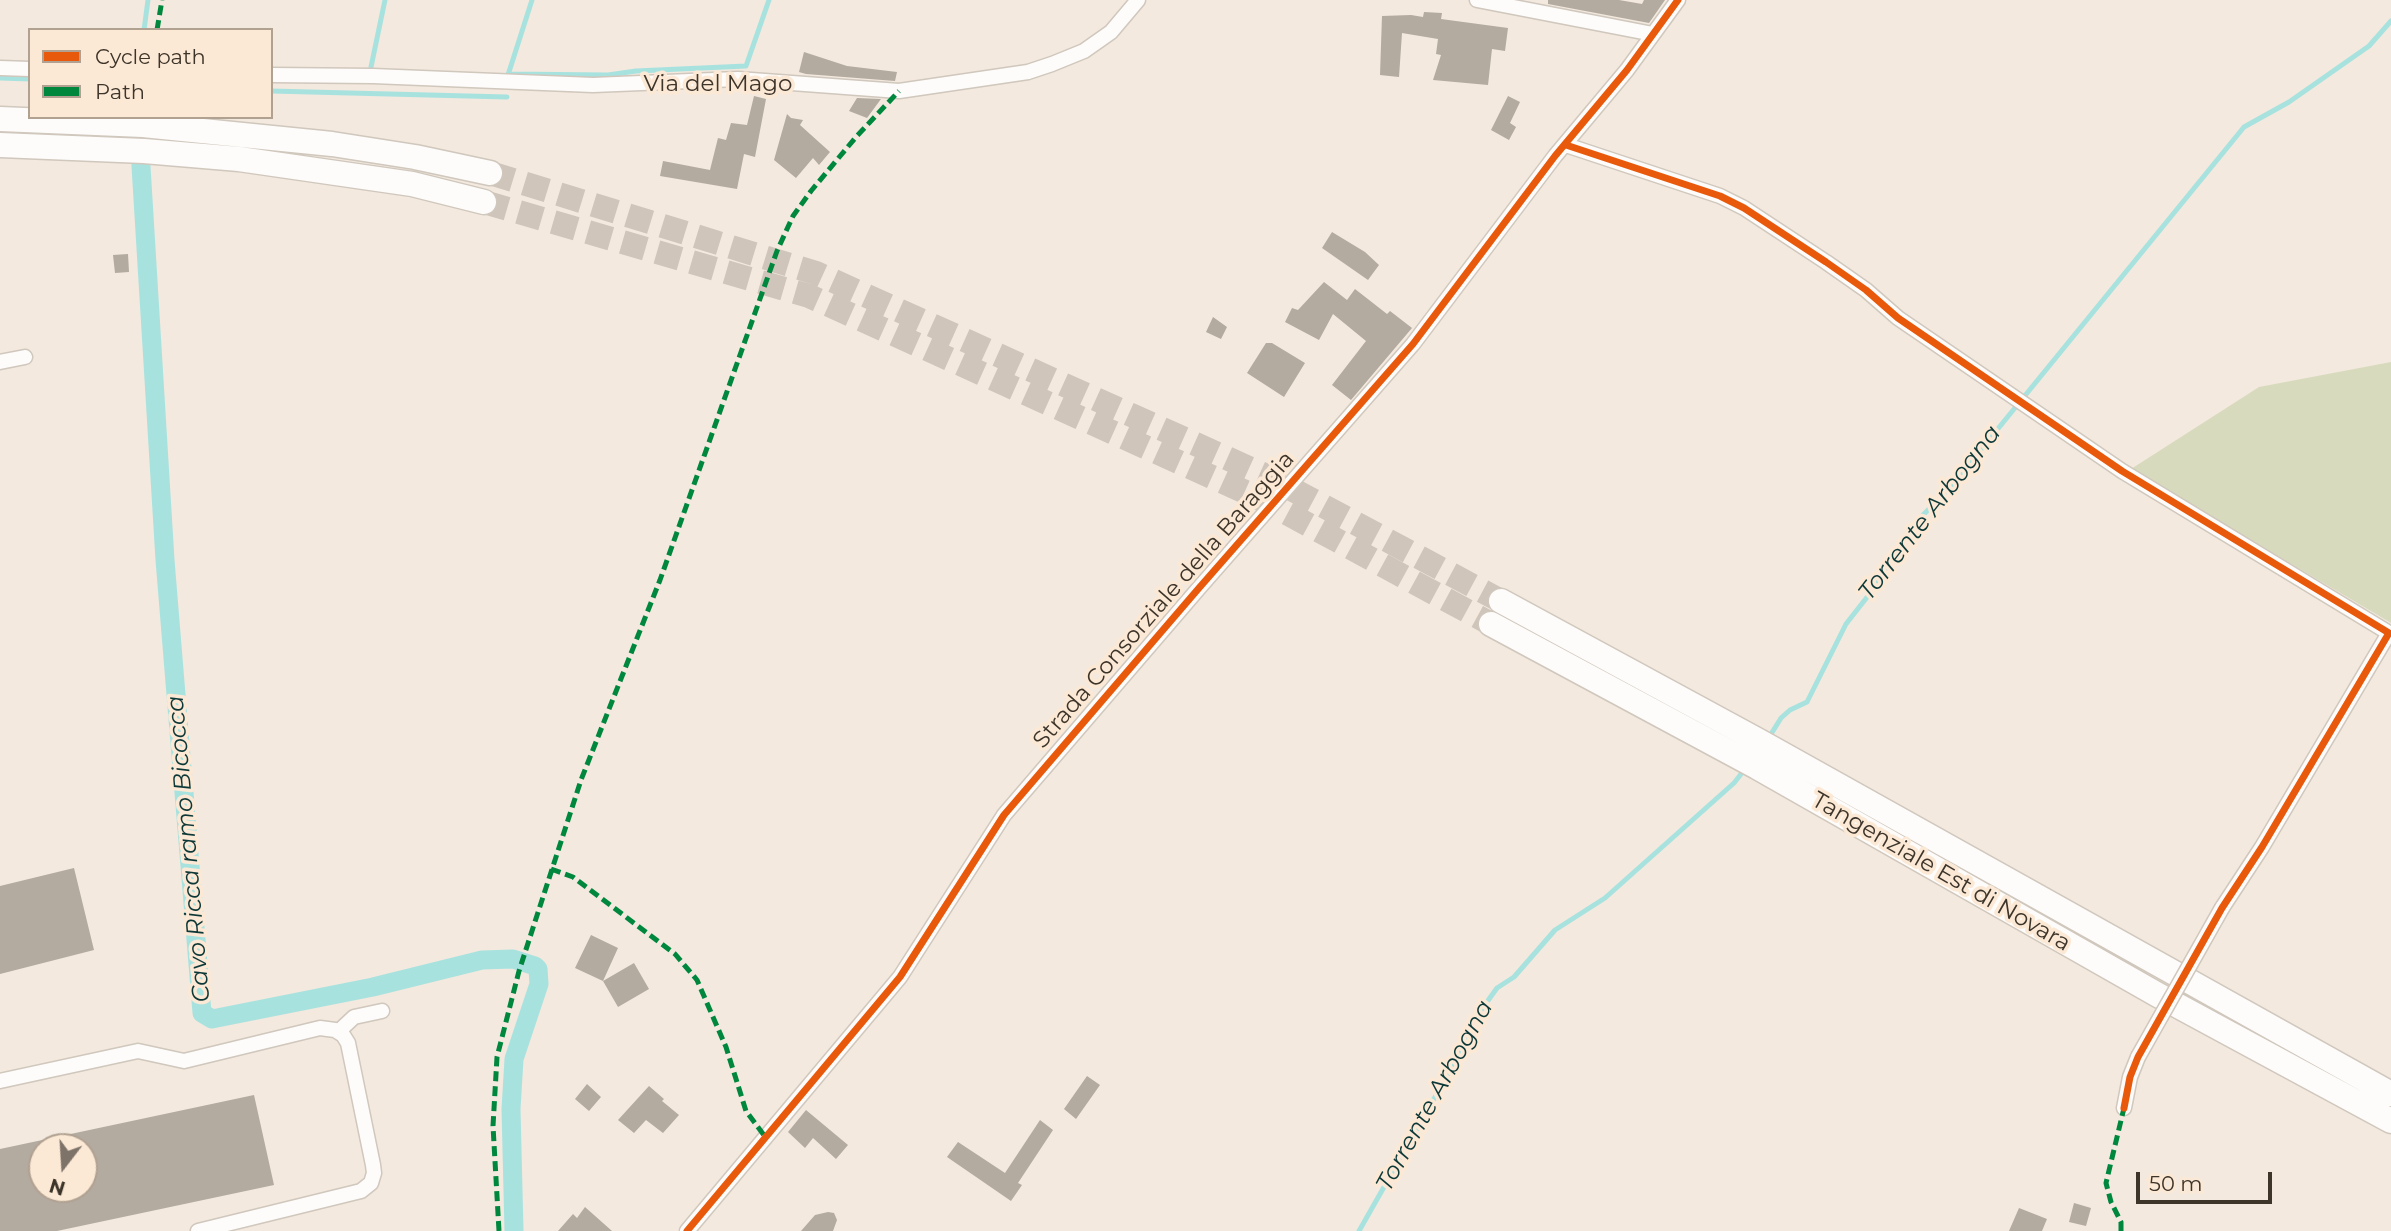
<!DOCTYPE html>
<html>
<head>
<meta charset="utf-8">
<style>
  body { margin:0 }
  #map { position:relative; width:2391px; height:1231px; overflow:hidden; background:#f3e9de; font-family:Montserrat,sans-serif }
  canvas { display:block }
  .legend { position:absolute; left:28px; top:28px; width:245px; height:91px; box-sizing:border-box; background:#fce9d5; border:2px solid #b0a191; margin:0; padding:9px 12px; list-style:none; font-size:21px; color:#3d342a }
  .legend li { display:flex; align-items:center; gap:14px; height:35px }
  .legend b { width:35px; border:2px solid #b0a191 }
  .north { position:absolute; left:28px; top:1133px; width:70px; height:70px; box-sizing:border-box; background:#fce9d5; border:2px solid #b0a191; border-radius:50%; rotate:197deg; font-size:19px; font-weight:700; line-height:28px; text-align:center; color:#3d342a }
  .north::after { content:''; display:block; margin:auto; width:24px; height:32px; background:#7d7369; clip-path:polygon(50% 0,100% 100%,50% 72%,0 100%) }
  .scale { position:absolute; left:2136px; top:1172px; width:136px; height:32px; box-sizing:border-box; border:4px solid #3d342a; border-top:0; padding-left:9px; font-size:21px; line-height:24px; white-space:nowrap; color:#3d342a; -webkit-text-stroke:5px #fce9d5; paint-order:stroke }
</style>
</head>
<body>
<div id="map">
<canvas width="2391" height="1231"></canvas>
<ul class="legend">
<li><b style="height:9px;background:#e8590c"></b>Cycle path</li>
<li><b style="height:9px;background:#00873e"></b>Path</li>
</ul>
<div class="north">N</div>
<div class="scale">50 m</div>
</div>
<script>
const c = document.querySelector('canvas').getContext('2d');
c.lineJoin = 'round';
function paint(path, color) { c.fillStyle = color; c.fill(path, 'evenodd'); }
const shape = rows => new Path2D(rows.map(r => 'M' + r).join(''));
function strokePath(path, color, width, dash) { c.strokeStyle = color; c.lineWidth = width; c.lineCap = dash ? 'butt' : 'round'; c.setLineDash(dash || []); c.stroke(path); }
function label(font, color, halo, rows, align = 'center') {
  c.font = font + ' Montserrat,sans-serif'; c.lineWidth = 7; c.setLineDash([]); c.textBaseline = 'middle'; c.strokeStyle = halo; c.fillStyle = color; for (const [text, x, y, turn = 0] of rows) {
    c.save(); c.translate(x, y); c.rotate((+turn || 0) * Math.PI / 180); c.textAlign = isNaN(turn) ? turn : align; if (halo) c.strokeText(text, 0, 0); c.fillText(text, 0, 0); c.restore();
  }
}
paint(shape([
  [2391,362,2391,623,2131,469,2259,387]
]), '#d8dabe');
strokePath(shape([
  [144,30,148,0],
  [371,67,385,0],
  [508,74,608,75,636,71,746,66,769,0],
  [508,75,532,0],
  [0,78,30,79],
  [271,91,507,97],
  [1768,739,1781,718,1790,710,1807,702,1846,624,1875,587,1903,540,1921,517,1948,490,2244,127,2289,102,2369,46,2391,21],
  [1359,1231,1451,1069,1469,1027,1497,988,1514,977,1555,930,1605,898,1734,783,1745,769]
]), '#a8e2df', 5);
strokePath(shape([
  [138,117,165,560,202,1013,212,1019,373,987,482,960,513,959,535,966,538,969,539,984,514,1059,511,1109,514,1231]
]), '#a8e2df', 19);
paint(shape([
  [1548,0,1619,0,1642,4,1644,0,1665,0,1649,23,1548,4],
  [1424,12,1442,13,1441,19,1508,28,1505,51,1492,49,1488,85,1433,80,1441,55,1436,54,1438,39,1402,33,1399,77,1380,75,1382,16,1411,15,1423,17],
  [804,52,847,66,897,72,895,81,806,74,799,72],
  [754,96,766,99,755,157,744,154,737,189,660,176,663,161,710,170,718,138,726,140,731,123,747,125],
  [1508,96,1520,102,1510,123,1516,127,1509,140,1491,130],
  [857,98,881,99,867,118,849,111],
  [787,114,791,118,803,120,800,125,830,152,819,165,813,158,796,178,774,160],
  [1332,232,1365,252,1379,265,1368,280,1322,248],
  [128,254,129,272,115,273,113,255],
  [1324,282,1347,300,1355,289,1387,314,1390,311,1412,328,1351,400,1332,385,1366,341,1333,314,1319,340,1285,322,1292,308,1298,310],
  [1213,317,1227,327,1221,339,1206,332],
  [1266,343,1272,343,1305,363,1284,397,1247,373],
  [74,868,94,950,0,974,0,886],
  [591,935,618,948,603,981,575,968],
  [634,963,649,989,618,1007,603,981],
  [1087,1076,1100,1085,1076,1119,1064,1109],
  [587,1084,601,1097,589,1111,575,1099],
  [649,1086,664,1099,662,1101,679,1115,663,1133,646,1120,634,1133,618,1120],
  [254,1095,274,1185,57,1231,0,1231,0,1149],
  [42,1147,84,1147,84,1189,42,1189],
  [806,1110,848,1145,836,1159,813,1138,805,1148,788,1132],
  [1040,1120,1053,1130,1018,1183,1022,1185,1011,1201,947,1157,958,1142,1005,1173],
  [2074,1203,2091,1208,2086,1226,2069,1222],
  [585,1207,612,1231,558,1231,573,1214,577,1218],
  [2019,1208,2047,1219,2042,1231,2009,1231],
  [828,1212,834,1213,837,1220,833,1231,801,1231,815,1215]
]), '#b3aaa0');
strokePath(shape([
  [490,173,816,273,1271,478,1501,601],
  [484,202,809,296,1261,499,1491,624]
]), '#cfc5ba', 24, [24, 12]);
const minor = shape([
  [1477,0,1653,34],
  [0,68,30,69],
  [271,75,373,76,593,85,738,79,899,91,1028,72,1052,64,1084,51,1111,32,1138,0],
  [1566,145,1720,196,1744,208,1826,262,1866,290,1898,318,2122,471,2389,633,2262,847,2222,908],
  [0,362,25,357],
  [338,1032,354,1017,382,1011],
  [0,1081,138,1051,184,1061,320,1028,335,1030,343,1035,348,1043,373,1165,374,1173,371,1183,361,1191,198,1231],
  [2124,1108,2130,1077,2138,1057],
  [687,1231,900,977,1004,815,1199,588,1413,344,1555,156,1627,70,1678,0]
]);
const trunk = shape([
  [0,119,143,125,332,144,415,157,490,173],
  [0,145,144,151,239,159,412,184,484,202],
  [1501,601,1759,741,2391,1094],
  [1491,624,1757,767,2158,995,2391,1121]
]);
strokePath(minor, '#d0c7bd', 17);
strokePath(trunk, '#d0c7bd', 27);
strokePath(minor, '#fdfcfa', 14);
strokePath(trunk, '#fdfcfa', 24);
const minorBridge = shape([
  [2138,1057,2222,908]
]);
strokePath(minorBridge, '#d0c7bd', 17, []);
strokePath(minorBridge, '#fdfcfa', 14);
strokePath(shape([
  [157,30,162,0],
  [551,869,573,877,675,954,697,980,726,1047,746,1111,766,1138],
  [499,1231,493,1126,497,1057,519,971,581,780,660,580,777,251,793,216,811,191,856,137,899,91],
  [2121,1231,2121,1222,2111,1202,2106,1183,2124,1108]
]), '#00873e', 5, [10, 5]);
strokePath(shape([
  [1566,145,1720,196,1744,208,1826,262,1866,290,1898,318,2122,471,2389,633,2262,847,2222,908,2138,1057,2130,1077,2124,1108],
  [687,1231,900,977,1004,815,1199,588,1413,344,1555,156,1627,70,1678,0]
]), '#e8590c', 7);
label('23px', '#3d342a', '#fce9d5', [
  ["Via del Mago",718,84],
  ["Strada Consorziale della Baraggia",1164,600,-49],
  ["Tangenziale Est di Novara",1941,872,30]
]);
label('italic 24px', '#0d3838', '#fce9d5', [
  ["Torrente Arbogna",1930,513,-52],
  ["Cavo Ricca ramo Bicocca",189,849,-95],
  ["Torrente Arbogna",1435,1096,-61]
]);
</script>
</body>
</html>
